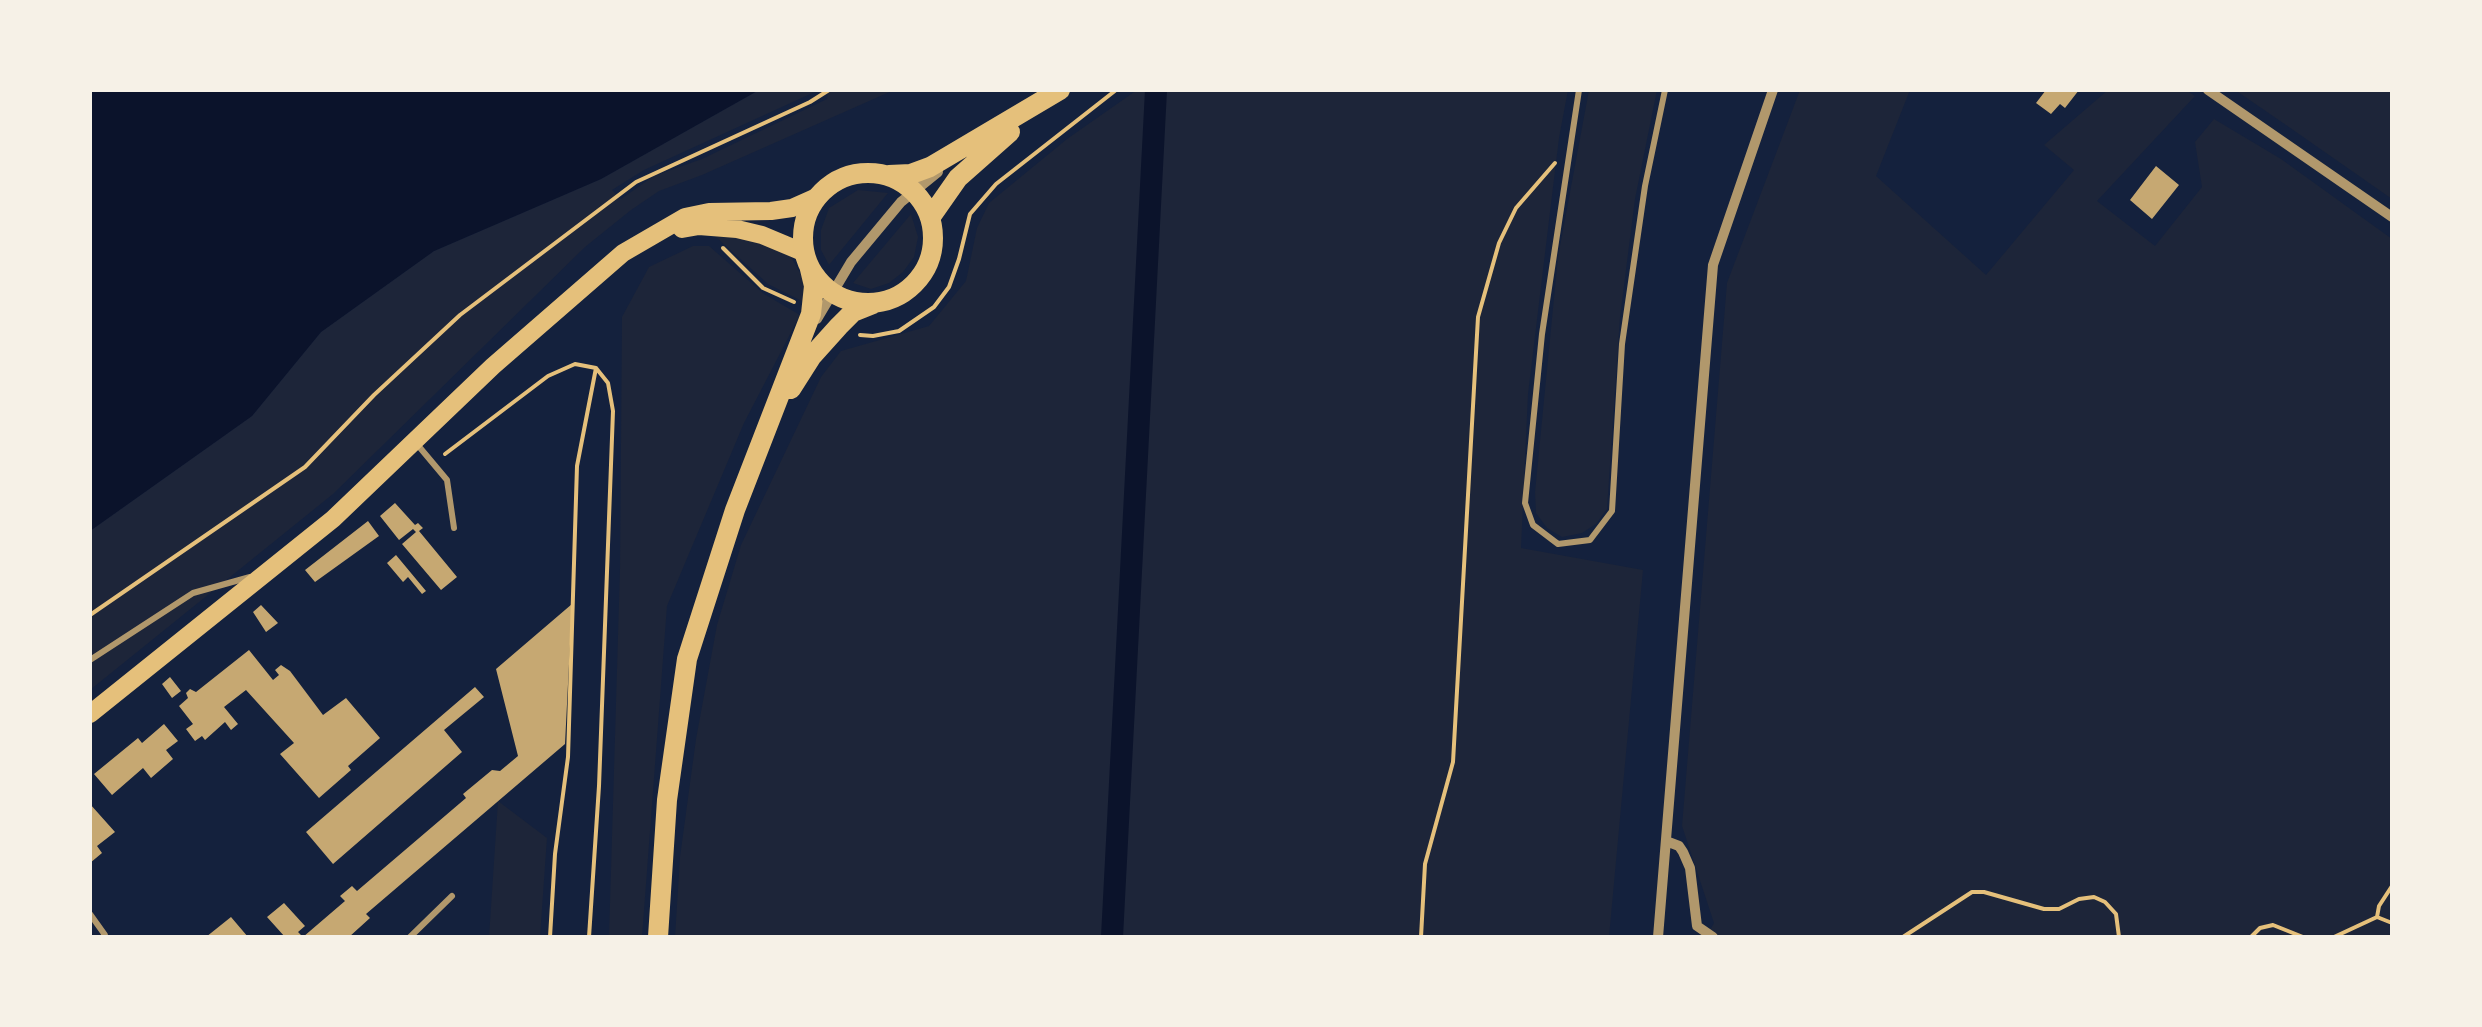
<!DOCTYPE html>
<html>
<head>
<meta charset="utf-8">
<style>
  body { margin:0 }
  #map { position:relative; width:2482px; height:1027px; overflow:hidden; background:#14213d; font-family:Rubik,sans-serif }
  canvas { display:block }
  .frame { position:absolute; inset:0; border:92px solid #f6f1e7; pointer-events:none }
</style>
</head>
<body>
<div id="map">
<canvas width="2482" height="1027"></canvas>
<div class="frame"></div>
</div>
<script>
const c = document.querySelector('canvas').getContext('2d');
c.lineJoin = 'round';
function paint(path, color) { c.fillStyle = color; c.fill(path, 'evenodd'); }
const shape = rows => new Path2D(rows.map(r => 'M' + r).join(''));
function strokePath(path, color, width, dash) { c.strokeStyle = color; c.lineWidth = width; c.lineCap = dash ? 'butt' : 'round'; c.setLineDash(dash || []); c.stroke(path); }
paint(shape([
  [759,90,819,90,644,170,612,190,621,199,654,176,702,159,827,99,828,90,894,90,702,175,659,191,631,210,585,247,333,494,90,690,90,531,252,416,321,332,434,251,601,179],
  [1137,90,1568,90,1559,138,1528,394,1521,548,1643,570,1609,937,675,937,680,857,696,739,717,625,741,545,821,377,841,351,929,326,966,281,977,228,989,203,1067,139],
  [1589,90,1657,90,1635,199,1620,317,1607,509,1596,524,1582,533,1562,537,1547,528,1536,513,1535,492,1558,257],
  [1800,90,1910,90,1876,176,1986,275,2074,170,2044,145,2108,90,2186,90,2195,96,2097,201,2155,246,2202,187,2195,142,2214,119,2281,159,2392,239,2392,937,1706,937,1714,923,1682,826,1727,283],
  [2235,90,2392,90,2392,199,2286,125],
  [858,190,888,193,829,265,821,250,821,230,829,208],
  [911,214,918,237,914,257,903,272,889,283,871,289,853,283],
  [736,236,767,244,791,257,804,280,804,302,768,284,716,237],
  [693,246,709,246,764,294,800,315,744,423,667,606,642,937,609,937,620,569,622,317,649,267],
  [498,801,547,838,540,937,489,937]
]), '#1d2539');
paint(shape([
  [90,90,759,90,601,179,434,251,321,332,252,416,90,531]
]), '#0b132b');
strokePath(shape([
  [1112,937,1156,90]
]), '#0b132b', 22);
paint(shape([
  [2046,90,2079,90,2065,108,2060,104,2051,114,2036,103],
  [2156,166,2179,185,2152,219,2130,200],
  [395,503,415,525,418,523,423,528,419,531,457,577,441,590,402,544,416,532,413,529,399,540,380,516],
  [368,521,379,536,315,582,305,570],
  [396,555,426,591,422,594,408,577,403,582,387,563],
  [572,604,565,744,366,914,370,918,349,937,303,937,345,901,340,896,352,886,357,891,466,798,463,794,492,770,500,771,518,756,496,669],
  [261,605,278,623,266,632,253,612],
  [249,650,273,680,279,675,275,670,281,665,290,671,323,715,346,698,380,738,348,766,351,770,319,798,280,754,294,743,246,690,224,707,238,724,231,730,225,722,205,740,202,736,195,741,186,729,193,724,179,706,188,698,186,693,190,689,196,692],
  [170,677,181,691,172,698,162,684],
  [475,687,484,697,444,730,462,752,333,864,306,832],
  [164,724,178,741,166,750,173,759,151,778,143,768,112,795,94,774,138,738,142,743],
  [90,804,115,832,97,846,102,853,90,863],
  [284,903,305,926,298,932,303,937,285,937,267,917],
  [231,917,248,937,206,937]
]), '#c6a872');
strokePath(shape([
  [723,248,763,288,794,302],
  [860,335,873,336,899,331,934,307,949,287,959,259,970,214,996,184,1116,90],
  [445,454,548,376,575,364,596,368,608,383,613,411,599,786,589,937],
  [90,615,305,467,374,395,460,315,636,182,810,102,829,90],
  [2377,917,2379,906,2392,886],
  [550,937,555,854,568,757,577,466,596,368],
  [1421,937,1425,864,1453,762,1478,317,1499,243,1516,208,1555,163],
  [1903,937,1972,892,1984,892,2044,909,2059,909,2079,899,2094,897,2105,902,2116,914,2119,937],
  [2251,937,2260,928,2273,925,2303,937],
  [2334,937,2377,917,2392,923]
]), '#e5c07b', 4);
strokePath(shape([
  [1579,90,1542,334,1525,503,1533,525,1558,544,1590,540,1612,511,1622,344,1645,186,1665,90],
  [416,443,447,480,454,528],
  [90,660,193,593,250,577],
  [90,914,105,935,103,937],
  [410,937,452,896]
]), '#b1986c', 6);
strokePath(shape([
  [2208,90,2392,217],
  [817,319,851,262,901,202,938,172],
  [1666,841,1679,846,1683,852,1690,868,1697,926,1713,937],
  [1658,937,1713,265,1773,90]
]), '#b1986c', 10);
strokePath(shape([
  [682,229,699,226,737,229,762,235,805,253],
  [90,714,333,519,493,366,623,253,685,217,709,212,771,211,792,208,819,196]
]), '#e5c07b', 18);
strokePath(shape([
  '803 238a65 65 0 1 1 130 0a65 65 0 1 1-130 0Z',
  [889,175,911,174,930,167,1060,90],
  [930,218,958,178,1010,132],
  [791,389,812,356,839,326,853,312,873,304],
  [658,937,667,800,687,659,735,510,811,314,814,286,809,265]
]), '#e5c07b', 20);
</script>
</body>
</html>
